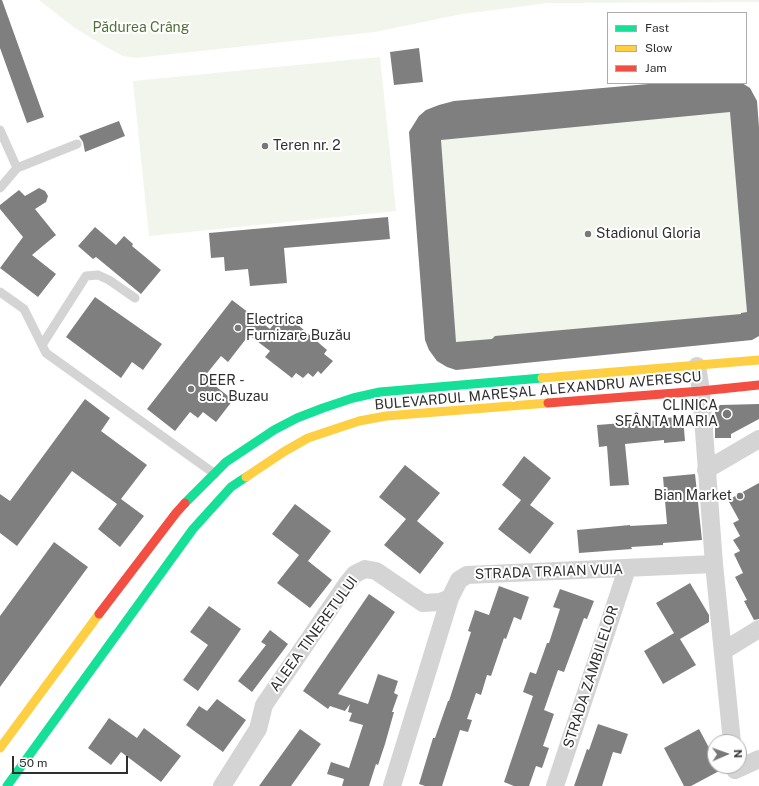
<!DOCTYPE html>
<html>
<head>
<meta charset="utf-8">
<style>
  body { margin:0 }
  #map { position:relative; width:759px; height:786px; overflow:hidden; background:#fff; font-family:"Public Sans",sans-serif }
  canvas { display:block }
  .legend { position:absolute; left:607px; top:12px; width:140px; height:72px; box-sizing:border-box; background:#fff; border:1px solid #acacac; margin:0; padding:5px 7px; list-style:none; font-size:12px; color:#2f2f2f }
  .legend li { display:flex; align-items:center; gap:8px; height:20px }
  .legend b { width:20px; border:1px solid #acacac }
  .north { position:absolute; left:707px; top:734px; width:40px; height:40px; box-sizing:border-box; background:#fff; border:1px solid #acacac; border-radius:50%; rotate:88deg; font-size:11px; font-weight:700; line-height:16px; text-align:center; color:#2f2f2f }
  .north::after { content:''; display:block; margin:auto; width:14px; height:18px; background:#787878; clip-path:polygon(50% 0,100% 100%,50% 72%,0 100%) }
  .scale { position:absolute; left:12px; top:756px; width:116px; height:18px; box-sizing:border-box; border:2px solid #2f2f2f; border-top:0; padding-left:5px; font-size:12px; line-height:14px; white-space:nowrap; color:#2f2f2f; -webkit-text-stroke:3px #fff; paint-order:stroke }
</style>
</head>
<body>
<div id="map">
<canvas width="759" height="786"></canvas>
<ul class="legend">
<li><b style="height:5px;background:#16e098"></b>Fast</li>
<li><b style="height:5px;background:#ffcf43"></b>Slow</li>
<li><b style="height:5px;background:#f24e42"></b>Jam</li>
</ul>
<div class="north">N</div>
<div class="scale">50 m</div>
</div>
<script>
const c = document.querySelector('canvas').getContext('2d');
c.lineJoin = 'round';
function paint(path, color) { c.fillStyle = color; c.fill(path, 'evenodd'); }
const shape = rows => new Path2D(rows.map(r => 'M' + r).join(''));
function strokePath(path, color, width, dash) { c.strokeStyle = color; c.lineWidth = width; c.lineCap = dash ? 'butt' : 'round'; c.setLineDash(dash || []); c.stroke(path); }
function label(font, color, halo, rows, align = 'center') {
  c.font = font + ' "Public Sans",sans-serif'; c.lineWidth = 4; c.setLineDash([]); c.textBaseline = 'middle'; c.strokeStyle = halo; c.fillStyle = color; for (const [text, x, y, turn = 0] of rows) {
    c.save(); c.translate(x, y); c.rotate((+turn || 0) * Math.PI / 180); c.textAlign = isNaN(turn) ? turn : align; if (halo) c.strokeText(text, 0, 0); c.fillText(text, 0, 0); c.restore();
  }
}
paint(shape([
  [39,0,759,0,759,2,548,3,462,14,375,32,136,58,123,56,108,48,75,28],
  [380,57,396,211,149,236,133,81],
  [660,83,742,83,750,88,757,101,759,128,759,336,456,370,447,367,437,361,429,350,425,340,409,132,419,116,426,110,439,105,454,101]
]), '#f1f5ec');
paint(shape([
  [0,0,2,0,44,117,27,123,0,48],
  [419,48,423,82,394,85,390,52],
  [660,83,742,83,750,88,757,101,759,128,759,336,752,340,456,370,447,367,437,361,429,350,425,340,409,132,419,116,426,110,439,105,454,101],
  [730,112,747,312,741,313,741,314,495,336,492,339,456,342,441,140],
  [119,121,125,136,85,152,83,142,79,136],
  [39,188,45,191,48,196,46,202,35,209,56,235,32,255,56,274,38,297,0,268,23,237,0,209,0,205,19,190,25,196],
  [388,217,390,239,284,248,287,283,250,286,248,269,225,271,224,257,211,258,209,233],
  [95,227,116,245,124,236,133,244,132,246,161,270,141,294,96,257,93,259,78,246],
  [95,297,162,344,143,370,132,362,121,378,66,337],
  [232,300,270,329,279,317,286,323,290,318,327,350,324,354,333,361,321,374,318,371,313,377,308,373,303,378,296,373,292,378,265,357,270,351,249,335,228,362,221,356,204,377,233,400,216,422,203,412,198,418,190,412,175,431,147,409],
  [85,399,110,418,101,431,147,465,121,499,144,516,120,547,98,529,117,504,72,471,17,546,0,533,0,494,10,501],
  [759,404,759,419,731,434,731,438,715,438,715,411,720,405],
  [683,417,685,441,664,443,664,440,625,444,629,485,610,486,607,446,599,447,597,425,662,420,662,418],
  [524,456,551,478,530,505,554,523,530,554,498,529,521,500,502,485],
  [405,465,440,493,417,521,444,543,420,574,384,545,406,519,379,497],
  [695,474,702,540,663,543,663,545,631,547,632,549,579,553,577,530,630,525,630,526,667,524,663,477],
  [759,483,759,619,754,620,744,601,747,600,735,577,743,573,734,554,740,551,733,540,740,536,733,523,739,520,728,500],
  [295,504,331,531,308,561,332,580,310,608,277,583,299,555,272,534],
  [54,542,88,567,0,687,0,616],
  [690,583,709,615,709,622,680,639,696,665,663,684,644,651,674,633,656,603],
  [499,586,529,597,521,620,514,617,506,639,504,638,491,676,487,675,481,695,476,693,467,719,472,720,468,732,460,730,442,786,425,786,419,784,433,738,435,738,448,701,449,701,471,632,468,631,475,610,489,615],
  [560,589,594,601,587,619,584,618,564,672,558,670,544,710,554,714,543,746,549,748,542,768,536,766,529,786,514,786,504,782,533,696,523,692,530,672,536,674,547,643,549,643,560,609,553,607],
  [369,594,395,612,338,694,368,704,378,674,398,681,394,693,398,695,392,712,394,712,385,744,378,765,376,764,369,786,342,786,344,779,327,774,331,762,349,768,363,725,349,721,352,713,348,712,350,704,345,711,330,706,328,709,303,691],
  [209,606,241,629,198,691,183,680,208,645,190,632],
  [270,630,288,644,252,692,238,681,266,645,261,642],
  [217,699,246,720,223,752,186,725,199,706,207,711],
  [109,718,137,738,144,728,181,756,161,782,121,752,111,765,88,748],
  [598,724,628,734,621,754,613,752,602,786,574,786,587,749,589,750],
  [300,729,321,744,291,786,259,786],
  [699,729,715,759,715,766,719,766,721,770,691,786,684,786,664,748]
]), '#7f7f7f');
strokePath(shape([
  [0,130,17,168],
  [0,188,17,168,77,144],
  [0,292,24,309,46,353,215,474],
  [42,345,86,276,98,275,109,280,135,298]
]), '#d4d4d4', 9);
strokePath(shape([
  [697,366,701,391,714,564,732,742],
  [706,470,759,439],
  [723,651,759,629],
  [735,770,759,759],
  [222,786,258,729,264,705,346,585,355,574,365,569,376,571,423,603,440,602,450,598],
  [392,786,450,598,459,580,467,575,714,564],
  [555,786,627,569]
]), '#d4d4d4', 18);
strokePath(shape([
  [185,503,226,462,274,430,297,418,323,408,353,398,380,392,542,378],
  [7,786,193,529,231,487,246,477]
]), '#16e098', 9);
strokePath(shape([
  [542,378,759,360],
  [246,477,285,451,308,438,359,421,386,416,548,403],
  [0,748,99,614]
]), '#ffcf43', 9);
strokePath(shape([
  [548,403,701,391,759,385],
  [99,614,176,513,185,503]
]), '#f24e42', 9);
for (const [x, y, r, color] of [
  [265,146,4,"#787878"],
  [588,234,4,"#787878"],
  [238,328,4,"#787878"],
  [191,389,4,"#787878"],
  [727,414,5,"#787878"],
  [740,496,4,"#787878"]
]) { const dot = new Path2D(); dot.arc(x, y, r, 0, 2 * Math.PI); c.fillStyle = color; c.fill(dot); strokePath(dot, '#fff', 1.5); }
label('14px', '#516f39', '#fff', [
  ["Pădurea Crâng",141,28]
]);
label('14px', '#2f2f2f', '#fff', [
  ["Teren nr. 2",273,146],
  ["Stadionul Gloria",596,234],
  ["Electrica",246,320],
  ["Furnizare Buzău",246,336],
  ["DEER -",199,381],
  ["suc. Buzau",199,397],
  ["CLINICA",718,406,"right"],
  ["SFÂNTA MARIA",718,422,"right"],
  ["Bian Market",732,496,"right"]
], 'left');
label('14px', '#2f2f2f', '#fff', [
  ["BULEVARDUL MAREȘAL ALEXANDRU AVERESCU",538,391,-5],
  ["STRADA TRAIAN VUIA",549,572,-2],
  ["ALEEA TINERETULUI",314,634,-54],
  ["STRADA ZAMBILELOR",591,677,-72]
]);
</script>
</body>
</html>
